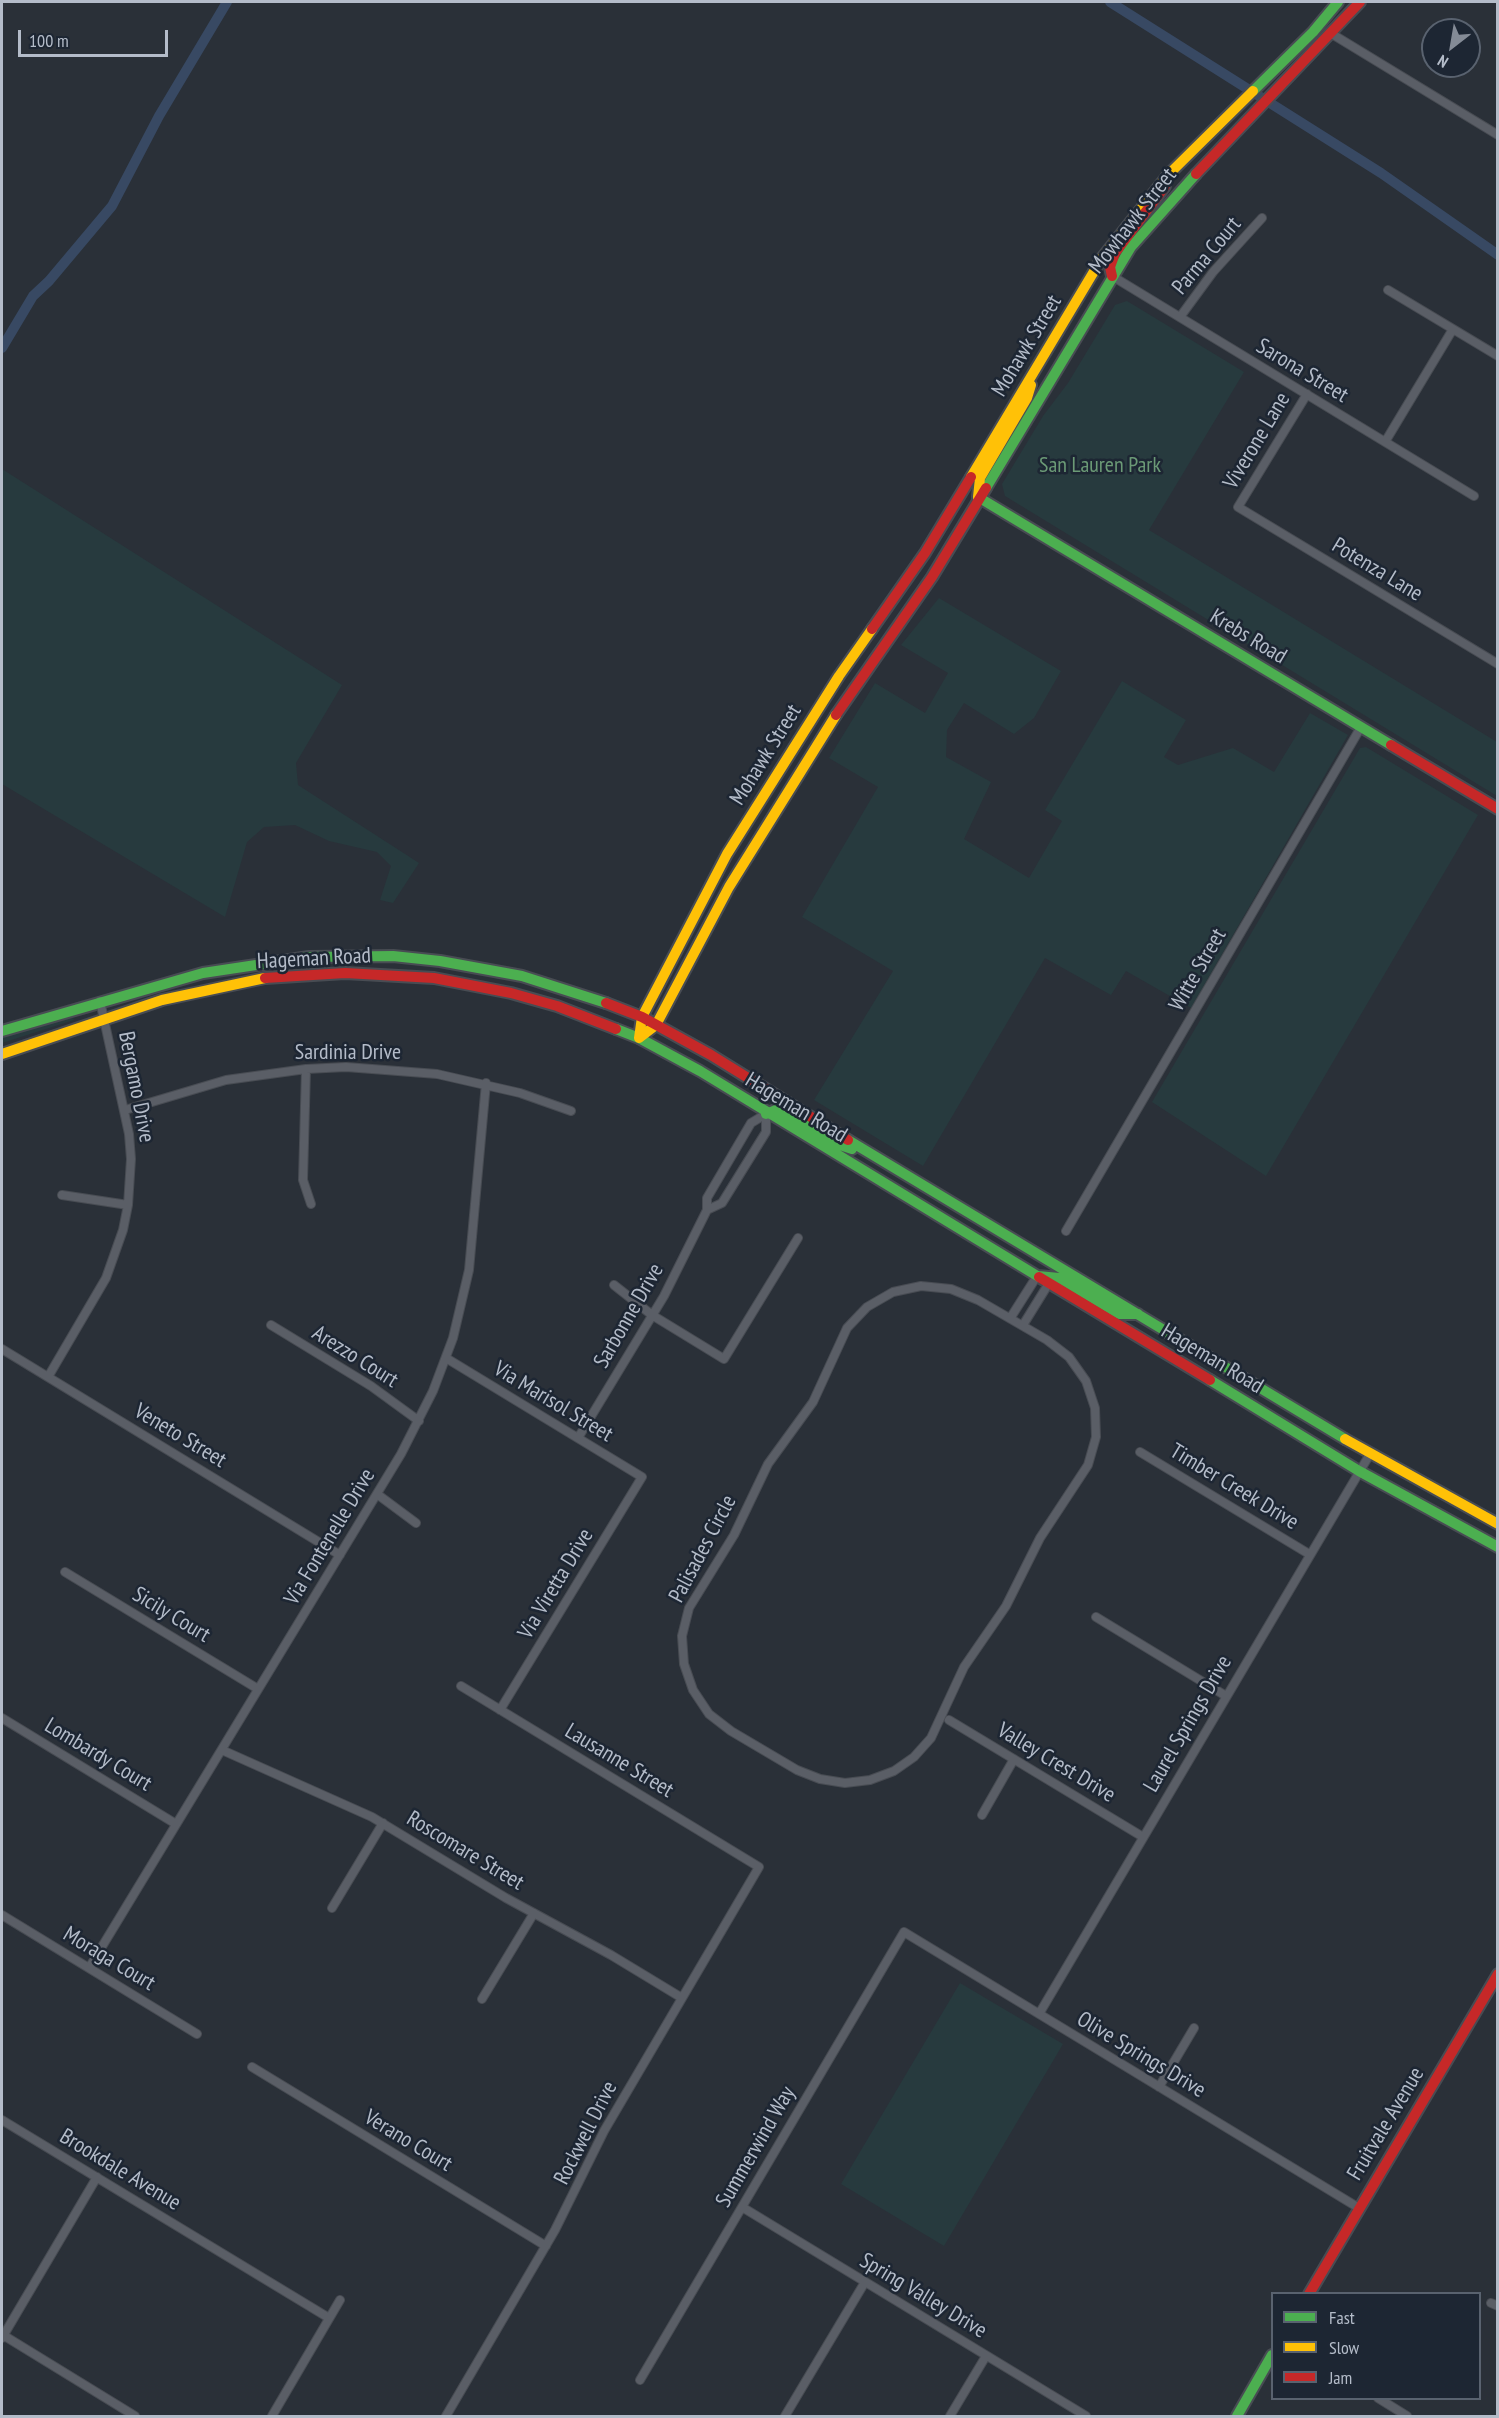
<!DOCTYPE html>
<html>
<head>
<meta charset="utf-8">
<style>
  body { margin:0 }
  #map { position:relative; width:1499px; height:2418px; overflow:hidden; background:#2a3038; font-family:"PT Sans Narrow",sans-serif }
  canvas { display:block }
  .frame { position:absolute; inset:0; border:3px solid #b4bcc9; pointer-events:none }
  .legend { position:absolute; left:1271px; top:2292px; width:210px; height:108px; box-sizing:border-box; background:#1d2633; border:2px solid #59626f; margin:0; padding:8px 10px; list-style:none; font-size:18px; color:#b4bcc9 }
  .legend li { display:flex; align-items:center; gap:12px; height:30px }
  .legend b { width:30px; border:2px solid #59626f }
  .north { position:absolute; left:1421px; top:18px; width:60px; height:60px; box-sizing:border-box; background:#1d2633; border:2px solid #59626f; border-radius:50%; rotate:211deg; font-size:16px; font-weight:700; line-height:24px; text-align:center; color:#b4bcc9 }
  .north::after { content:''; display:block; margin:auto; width:21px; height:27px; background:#848b96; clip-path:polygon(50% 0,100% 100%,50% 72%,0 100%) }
  .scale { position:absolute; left:18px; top:30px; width:150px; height:27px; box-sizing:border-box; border:3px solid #b4bcc9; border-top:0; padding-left:8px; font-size:18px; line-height:21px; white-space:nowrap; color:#b4bcc9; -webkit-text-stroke:4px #1d2633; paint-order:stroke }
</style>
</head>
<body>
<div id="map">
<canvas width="1499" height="2418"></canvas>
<div class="frame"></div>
<ul class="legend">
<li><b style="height:8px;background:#4caf50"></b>Fast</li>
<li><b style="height:8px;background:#ffc107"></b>Slow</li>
<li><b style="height:8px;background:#c62828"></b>Jam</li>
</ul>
<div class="north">N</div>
<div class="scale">100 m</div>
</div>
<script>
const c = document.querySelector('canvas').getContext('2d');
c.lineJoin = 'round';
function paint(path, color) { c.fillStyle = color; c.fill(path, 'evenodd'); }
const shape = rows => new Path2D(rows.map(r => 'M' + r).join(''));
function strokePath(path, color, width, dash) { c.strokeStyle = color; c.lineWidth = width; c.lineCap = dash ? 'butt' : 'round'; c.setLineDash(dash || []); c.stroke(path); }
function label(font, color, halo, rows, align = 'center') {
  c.font = font + ' "PT Sans Narrow",sans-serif'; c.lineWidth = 5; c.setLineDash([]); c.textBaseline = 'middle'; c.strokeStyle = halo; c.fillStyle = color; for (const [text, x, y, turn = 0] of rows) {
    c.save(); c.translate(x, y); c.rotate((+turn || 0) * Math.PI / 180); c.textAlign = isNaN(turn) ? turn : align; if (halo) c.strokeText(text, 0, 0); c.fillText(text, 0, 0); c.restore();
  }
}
paint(shape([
  [1127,301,1244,372,1149,530,1497,742,1497,796,1005,496,1002,484,1043,416,1068,383,1115,305],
  [2,469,342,685,296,763,298,785,419,863,393,903,380,900,391,866,377,852,329,841,295,825,264,827,247,842,225,917,2,784],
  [939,598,1061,671,1034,718,1014,734,964,703,947,730,946,757,991,782,964,839,1029,878,1062,821,1045,810,1122,681,1186,720,1164,757,1178,765,1233,748,1274,772,1310,713,1348,735,1191,1008,1126,971,1111,995,1045,958,923,1166,814,1100,893,971,802,917,878,787,829,758,875,683,925,713,948,673,901,645],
  [1366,747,1478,815,1266,1176,1152,1102,1360,748],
  [73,1018,74,1020,2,1043,2,1038,56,1020],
  [960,1983,1063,2044,944,2246,841,2184]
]), '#273a3e');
strokePath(shape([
  [1110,2,1381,173,1498,255],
  [2,348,33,296,49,281,112,206,159,116,227,2]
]), '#384963', 10);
const street = shape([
  [1332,34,1498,135],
  [1112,276,1474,496],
  [1388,290,1498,356],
  [1180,317,1213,272,1262,218],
  [1307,394,1238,507,1498,664],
  [1385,442,1453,329],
  [306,1069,303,1180,311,1204],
  [125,1110,226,1080,306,1069,346,1067,437,1074,520,1093,571,1111],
  [62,1195,128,1205],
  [707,1210,722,1203,766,1132,766,1114],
  [1066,1231,1361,727],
  [614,1285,652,1315,724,1359,798,1238],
  [921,1286,951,1289,978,1300,1047,1340,1069,1357,1086,1381,1095,1408,1096,1437,1088,1465,1040,1538,1006,1606,964,1667,931,1738,914,1757,894,1771,870,1780,845,1783,820,1779,797,1770,731,1731,709,1714,693,1690,684,1664,682,1636,689,1608,734,1535,768,1464,813,1402,847,1328,867,1307,893,1292,921,1286],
  [1011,1317,1037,1276],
  [271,1325,371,1386,419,1421],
  [1023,1325,1049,1283],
  [2,1349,340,1555],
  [446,1358,642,1477,500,1710],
  [48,1377,106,1278,123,1230,128,1205,131,1159,129,1134,100,1001],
  [578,1438,664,1296,707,1210,707,1198,751,1123,766,1114],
  [1140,1452,1309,1554],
  [377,1494,416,1523],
  [65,1572,258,1689],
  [1096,1617,1226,1696],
  [2,1718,176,1824],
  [949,1720,1143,1837],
  [222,1750,372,1817,506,1898,611,1955,682,1998],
  [982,1815,1014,1759],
  [332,1908,383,1823],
  [2,1915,197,2034],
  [89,1968,401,1454,433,1391,453,1338,469,1270,486,1083],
  [482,1999,534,1913],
  [1039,2014,1370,1454],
  [252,2067,546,2246],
  [1159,2087,1194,2028],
  [2,2120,329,2318],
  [742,2207,1086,2416],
  [1491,2303,1498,2306],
  [3,2335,135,2416],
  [2,2338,97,2177],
  [640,2380,904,1932,1359,2208],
  [1378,2398,1407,2416],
  [272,2416,340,2300],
  [446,2416,555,2230,604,2131,759,1867,461,1686],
  [785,2416,865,2282],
  [950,2416,986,2356]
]);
const fast = shape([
  [1253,91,1313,32,1338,2],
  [986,488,1131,247,1196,174],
  [978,497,1391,745],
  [616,1029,639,1038,700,1071,1039,1277],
  [2,1031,203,973,309,957,393,956,440,961,522,976,606,1003],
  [766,1114,778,1109,837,1144,852,1149],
  [848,1140,1345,1439],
  [1038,1276,1059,1278,1119,1314,1138,1314],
  [1210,1380,1359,1471,1498,1547],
  [1237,2416,1272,2355]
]);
const slow = shape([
  [971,477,1102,258,1168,175,1253,91],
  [978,497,980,478,1027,398,1031,385],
  [639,1038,656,1025,729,887,836,715],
  [639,1038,642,1017,727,854,839,676,872,629],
  [2,1054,162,1000,265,978],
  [1345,1439,1498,1524]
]);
const jam = shape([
  [1196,174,1360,2],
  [1112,276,1110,267,1115,253,1165,186],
  [872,629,925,553,971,477],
  [836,715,932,577,986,488],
  [1391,745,1498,809],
  [265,978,345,973,434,978,511,993,557,1006,616,1029],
  [606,1003,642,1017,711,1055,848,1140],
  [1039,1277,1210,1380],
  [1309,2294,1498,1974]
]);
strokePath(street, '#484c53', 10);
strokePath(fast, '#484c53', 14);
strokePath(slow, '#484c53', 14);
strokePath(jam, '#484c53', 14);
strokePath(street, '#5a5e66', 8);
strokePath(fast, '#4caf50', 10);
strokePath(slow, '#ffc107', 10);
strokePath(jam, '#c62828', 10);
label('22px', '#b4bcc9', '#1d2633', [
  ["Mowhawk Street",1133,221,-52],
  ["Parma Court",1207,256,-50],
  ["Mohawk Street",1027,346,-59],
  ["Sarona Street",1302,371,31],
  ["Viverone Lane",1257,441,-59],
  ["Potenza Lane",1377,570,31],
  ["Krebs Road",1248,637,31],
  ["Mohawk Street",766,755,-58],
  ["Hageman Road",314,959,-3],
  ["Witte Street",1198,970,-60],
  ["Sardinia Drive",348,1053],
  ["Bergamo Drive",136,1087,79],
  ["Hageman Road",796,1108,31],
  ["Sarbonne Drive",629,1316,-60],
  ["Arezzo Court",355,1357,32],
  ["Hageman Road",1212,1359,31],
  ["Via Marisol Street",553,1402,31],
  ["Veneto Street",180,1436,31],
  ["Timber Creek Drive",1234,1487,31],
  ["Via Fontenelle Drive",330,1537,-59],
  ["Palisades Circle",703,1549,-62],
  ["Via Viretta Drive",556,1584,-59],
  ["Sicily Court",171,1615,31],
  ["Laurel Springs Drive",1188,1724,-60],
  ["Lombardy Court",98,1755,31],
  ["Lausanne Street",619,1761,31],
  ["Valley Crest Drive",1056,1763,31],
  ["Roscomare Street",465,1851,31],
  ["Moraga Court",109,1959,31],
  ["Olive Springs Drive",1141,2055,31],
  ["Fruitvale Avenue",1386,2124,-59],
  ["Rockwell Drive",586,2133,-63],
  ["Verano Court",408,2141,31],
  ["Summerwind Way",756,2147,-60],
  ["Brookdale Avenue",120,2170,31],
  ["Spring Valley Drive",923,2296,31]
]);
label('22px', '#6b9a76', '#1d2633', [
  ["San Lauren Park",1100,466]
]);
</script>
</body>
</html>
